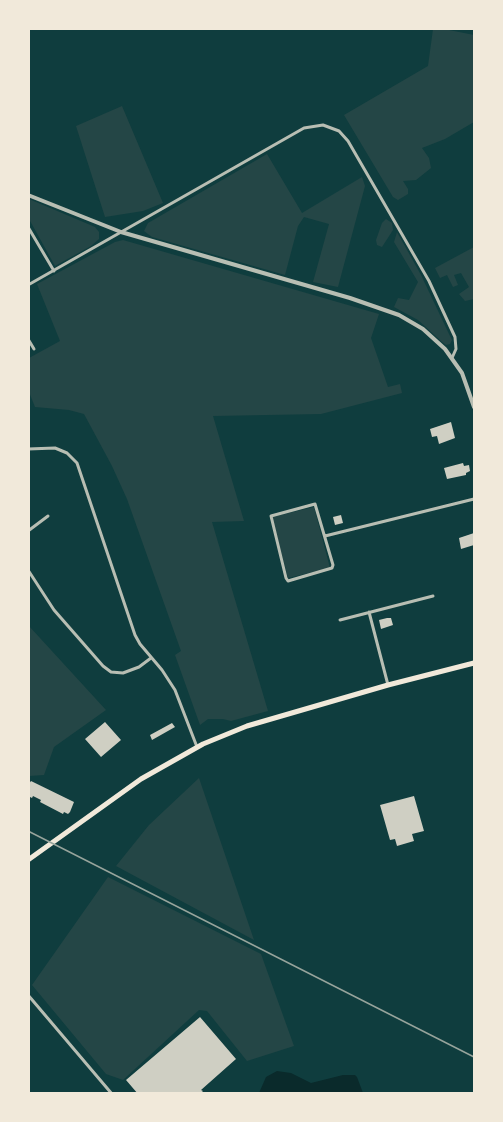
<!DOCTYPE html>
<html>
<head>
<meta charset="utf-8">
<style>
  body { margin:0 }
  #map { position:relative; width:503px; height:1122px; overflow:hidden; background:#0f3d3e; font-family:"DejaVu Sans",sans-serif }
  canvas { display:block }
  .frame { position:absolute; inset:0; border:30px solid #f1e9da; pointer-events:none }
</style>
</head>
<body>
<div id="map">
<canvas width="503" height="1122"></canvas>
<div class="frame"></div>
</div>
<script>
const c = document.querySelector('canvas').getContext('2d');
c.lineJoin = 'round';
function paint(path, color) { c.fillStyle = color; c.fill(path, 'evenodd'); }
const shape = rows => new Path2D(rows.map(r => 'M' + r).join(''));
function strokePath(path, color, width, dash) { c.strokeStyle = color; c.lineWidth = width; c.lineCap = dash ? 'butt' : 'round'; c.setLineDash(dash || []); c.stroke(path); }
paint(shape([
  [433,29,444,29,474,35,474,122,445,139,422,148,429,158,431,168,416,180,403,181,408,189,408,194,398,200,393,197,344,115,428,66],
  [122,106,163,203,143,211,105,217,76,126],
  [267,154,302,213,362,177,365,186,338,287,313,282,329,224,304,217,298,226,285,275,152,237,144,231,148,223],
  [29,199,95,227,99,232,99,239,91,246,55,266,29,219],
  [386,219,392,223,393,230,382,247,377,245,376,240,382,223],
  [397,232,421,275,449,334,452,340,450,344,446,345,442,342,418,320,394,307,398,298,409,300,418,282,394,242],
  [123,240,379,314,371,338,388,387,400,384,402,393,321,414,213,416,244,521,212,522,268,711,231,721,223,719,208,719,200,725,175,655,181,651,127,499,112,466,84,414,69,410,35,407,29,392,29,358,60,341,37,284,115,242],
  [474,247,474,299,465,301,459,294,469,287,461,273,454,275,458,285,453,287,447,275,440,278,435,268],
  [314,507,330,568,288,578,272,517],
  [29,626,106,710,54,747,44,775,29,776],
  [199,778,254,940,116,866,149,825],
  [108,877,261,954,294,1046,247,1061,207,1011,199,1010,123,1080,106,1074,32,985]
]), '#244646');
paint(shape([
  [277,1071,291,1073,311,1083,343,1075,355,1075,357,1077,363,1093,259,1093,266,1077]
]), '#0a2a2b');
paint(shape([
  [451,422,455,438,439,444,437,436,432,437,430,429],
  [463,463,464,466,469,465,470,471,466,473,466,475,447,479,444,468],
  [341,515,343,523,335,525,333,517],
  [474,533,474,545,461,549,459,538],
  [387,618,391,618,393,625,381,629,379,620],
  [105,722,121,740,101,757,85,739],
  [172,723,175,727,152,740,150,735],
  [31,781,74,802,70,812,68,814,64,812,63,814,40,802,41,800,33,796,32,798,28,796,28,785],
  [414,796,424,831,412,834,414,841,397,846,395,839,390,840,380,805],
  [200,1017,236,1059,201,1090,203,1091,200,1094,138,1094,126,1080]
]), '#cfcfc3');
strokePath(shape([
  [28,227,54,271],
  [28,285,304,128,323,125,339,131,348,141,429,281,455,337,456,349,452,358],
  [28,339,34,349],
  [28,449,55,448,67,453,77,463,135,635,140,644,162,670,175,690,197,747],
  [315,504,333,565,332,568,288,581,286,578,271,516,315,504],
  [28,531,48,516],
  [325,536,474,499],
  [28,570,54,610,103,666,111,672,123,673,139,667,151,658],
  [369,612,388,685],
  [340,620,433,596],
  [28,995,112,1094]
]), '#b8beb3', 3);
strokePath(shape([
  [28,195,121,232,350,298,399,315,423,329,445,349,462,373,474,407]
]), '#b8beb3', 4);
strokePath(shape([
  [28,860,141,779,203,744,247,726,388,685,474,663]
]), '#f1e9da', 5);
strokePath(shape([
  [28,831,474,1057]
]), '#97a49c', 1.5);
</script>
</body>
</html>
